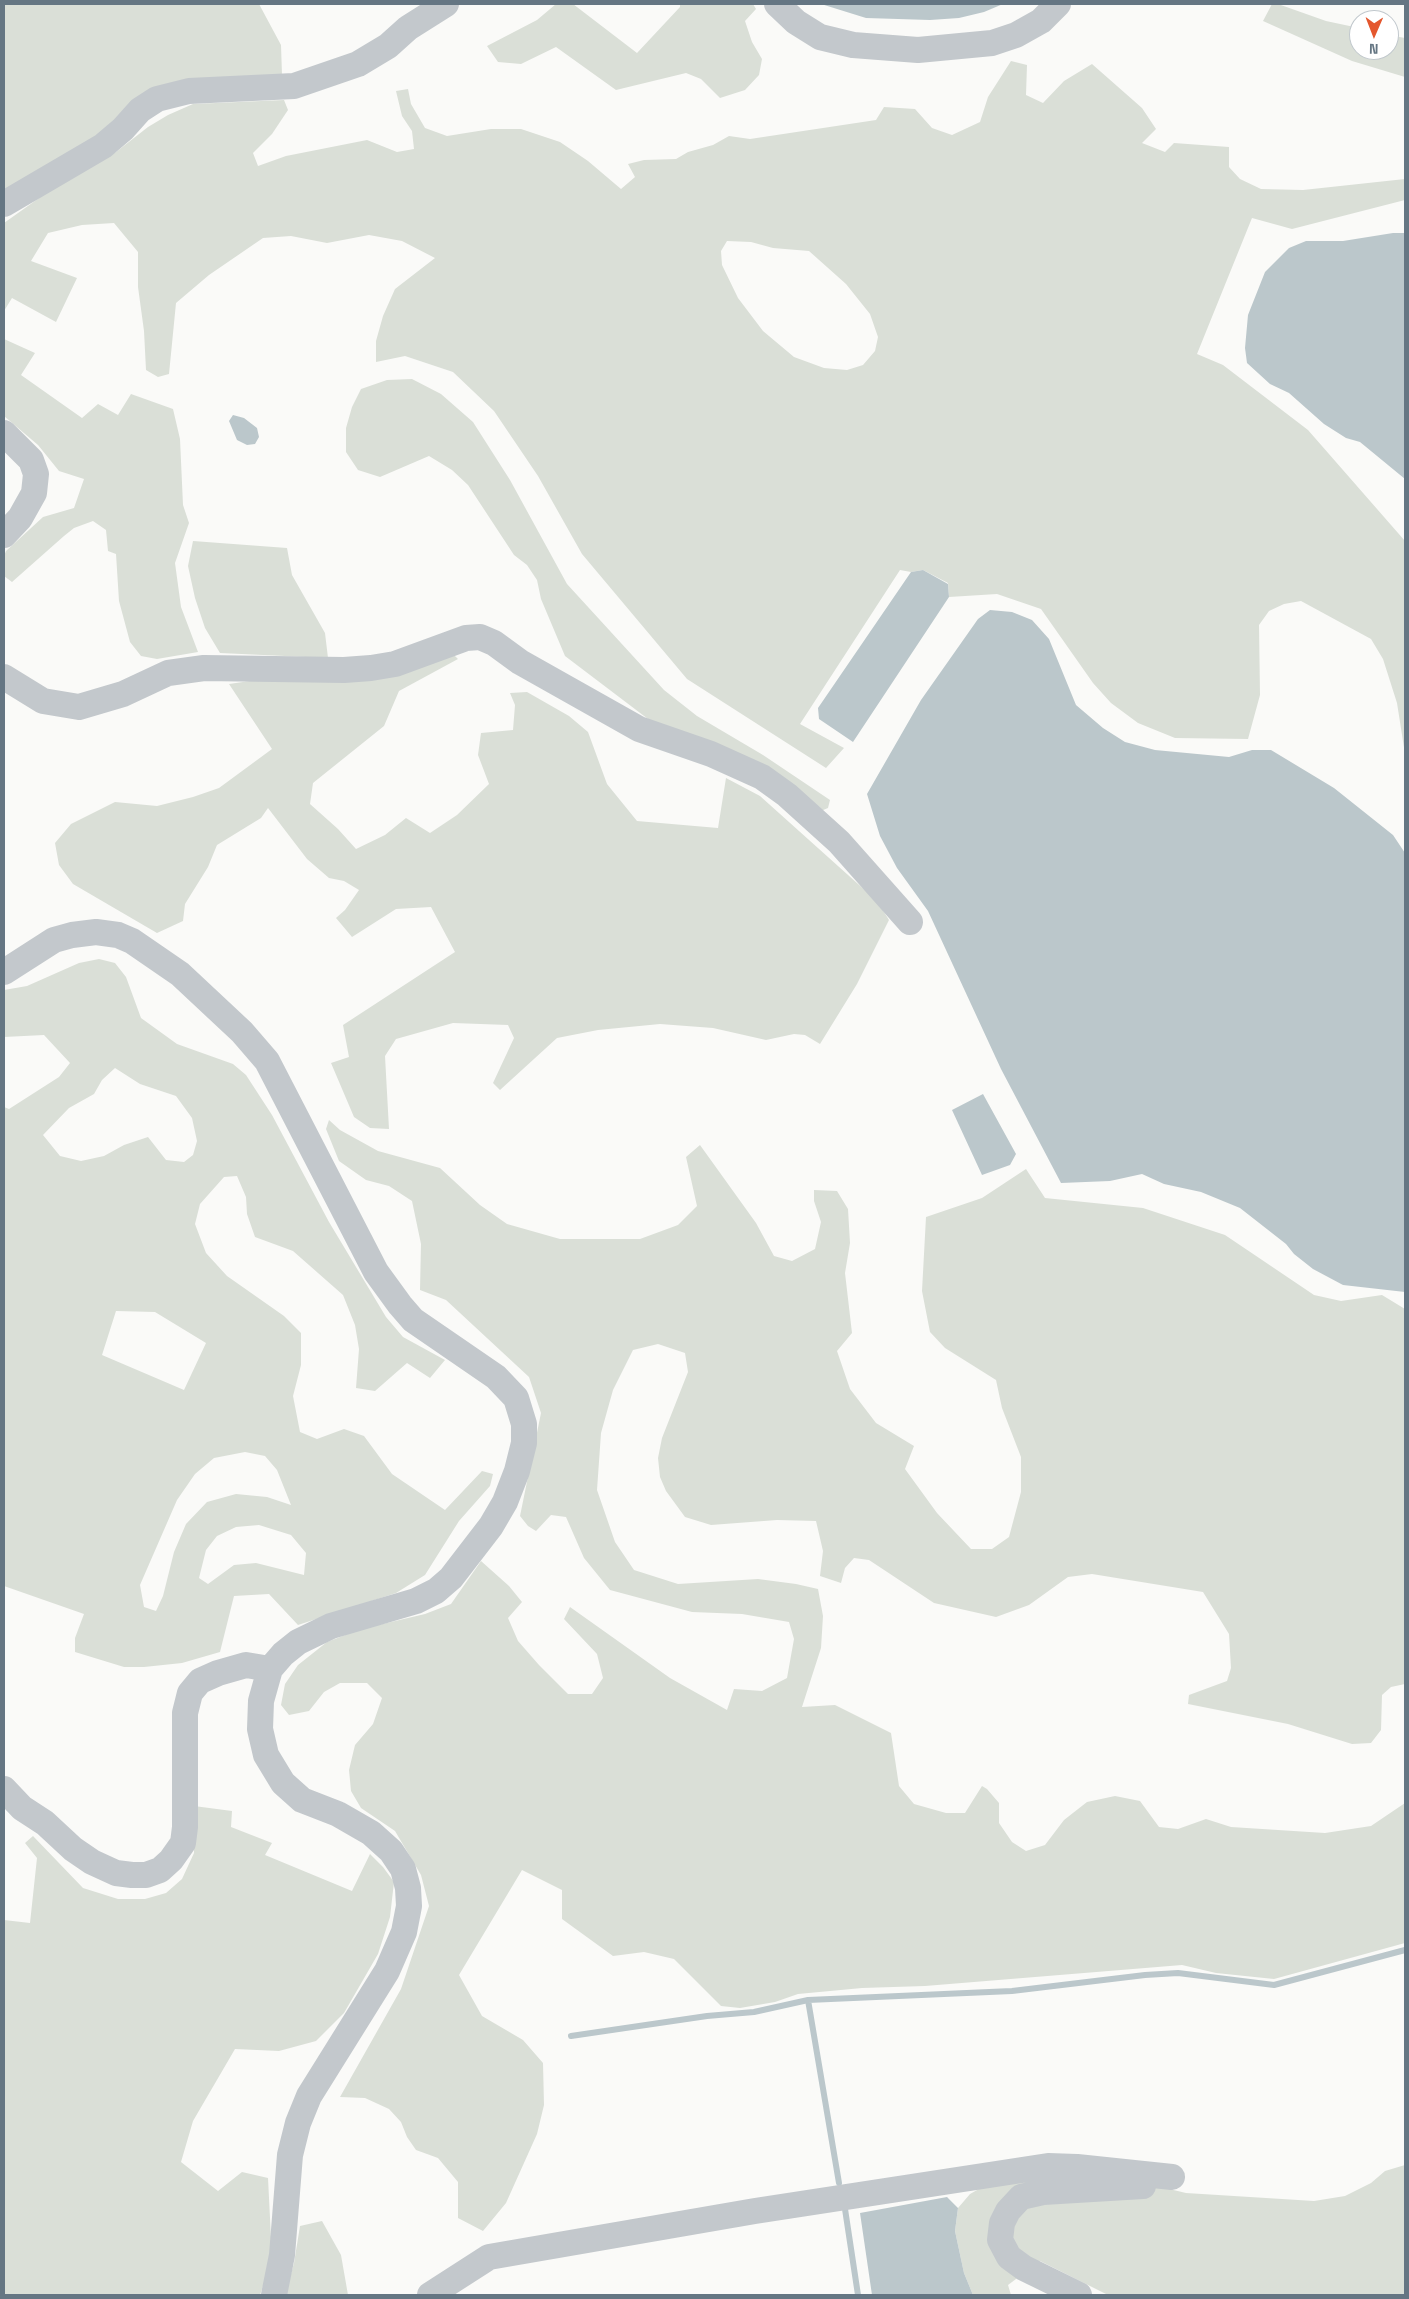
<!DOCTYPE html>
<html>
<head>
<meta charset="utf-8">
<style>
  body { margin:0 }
  #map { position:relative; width:1409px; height:2299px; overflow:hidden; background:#fafaf8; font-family:"Space Grotesk",sans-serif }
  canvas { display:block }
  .frame { position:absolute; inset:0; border:5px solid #657683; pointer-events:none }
  .north { position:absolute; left:1349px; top:10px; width:50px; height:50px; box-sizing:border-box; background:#fff; border:1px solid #c1c8cd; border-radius:50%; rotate:181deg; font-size:14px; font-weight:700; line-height:20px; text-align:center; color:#657683 }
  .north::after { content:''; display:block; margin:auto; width:18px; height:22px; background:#e4572e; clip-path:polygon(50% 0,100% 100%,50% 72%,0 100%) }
</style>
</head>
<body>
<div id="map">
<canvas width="1409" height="2299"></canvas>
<div class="frame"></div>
<div class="north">N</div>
</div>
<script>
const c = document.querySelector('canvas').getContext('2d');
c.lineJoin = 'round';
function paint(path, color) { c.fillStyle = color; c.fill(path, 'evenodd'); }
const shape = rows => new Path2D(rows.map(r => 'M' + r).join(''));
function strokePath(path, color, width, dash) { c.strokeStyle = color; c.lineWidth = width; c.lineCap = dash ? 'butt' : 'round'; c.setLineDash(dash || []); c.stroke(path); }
paint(shape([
  [4,4,259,4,281,45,282,75,240,79,114,126,4,191],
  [556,4,573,4,637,53,680,7,680,4,753,4,756,9,745,21,752,42,762,59,759,75,745,90,720,98,701,79,686,73,616,90,556,47,521,64,498,62,487,46,537,20],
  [1272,4,1278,4,1326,21,1359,28,1359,50,1389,50,1389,35,1405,38,1405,77,1352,61,1263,21],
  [1011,61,1027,65,1026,95,1043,103,1064,81,1092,64,1142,108,1156,129,1142,143,1165,152,1174,143,1229,147,1229,167,1240,179,1261,189,1303,190,1405,179,1405,200,1292,229,1252,218,1197,354,1223,365,1308,430,1405,541,1405,754,1397,703,1383,659,1371,639,1301,601,1284,604,1269,611,1259,625,1260,695,1248,739,1175,738,1138,723,1111,703,1093,683,1041,609,997,594,949,597,948,583,923,570,911,572,900,570,800,724,844,748,826,768,687,679,582,554,538,476,494,411,453,372,405,356,376,362,376,341,383,316,395,289,435,258,402,241,369,235,327,243,291,236,263,238,209,275,176,303,169,374,158,377,146,370,144,331,138,287,138,252,114,223,82,225,48,233,31,261,77,278,56,322,12,298,4,311,4,223,56,186,116,152,148,127,168,115,193,104,284,100,288,110,272,134,253,153,258,166,286,156,367,140,397,152,414,149,412,131,402,116,396,91,408,89,411,104,425,128,447,136,491,129,521,129,560,142,588,161,621,189,635,177,628,164,644,160,676,159,688,152,713,145,729,136,750,139,876,120,884,107,915,109,932,128,952,135,980,122,988,97],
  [727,241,751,242,773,248,809,251,846,284,870,314,878,337,875,351,863,365,847,370,824,368,794,357,763,331,738,298,722,265,721,251],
  [4,339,35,353,21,375,82,418,98,404,118,415,131,394,173,409,180,439,183,505,189,523,175,563,181,607,198,652,157,659,141,656,130,642,119,601,116,554,108,551,106,530,93,521,74,528,64,536,12,582,4,576,4,556,6,551,43,517,74,508,84,479,59,471,38,445,4,416],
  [412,379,441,394,473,422,510,480,567,584,664,690,697,716,763,755,830,800,828,808,821,811,652,722,565,656,541,599,537,580,527,565,514,555,468,485,452,470,429,456,380,477,358,470,346,452,346,428,352,407,361,389,387,380],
  [193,541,287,548,292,575,325,633,328,658,220,653,205,628,195,598,188,566],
  [451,652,458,659,399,691,384,726,313,783,310,804,338,829,356,849,385,835,406,818,430,833,457,815,489,784,478,755,481,733,513,730,515,705,510,693,527,692,569,716,588,732,607,784,637,821,718,828,726,778,760,796,877,901,889,920,857,984,820,1044,805,1035,794,1034,766,1040,713,1028,660,1024,598,1030,557,1038,500,1090,493,1083,514,1038,508,1025,453,1023,396,1039,385,1056,389,1129,370,1128,354,1117,331,1063,349,1057,343,1025,455,952,431,907,396,909,352,937,336,918,345,910,359,890,344,881,329,878,307,859,268,808,261,818,217,845,208,867,185,904,183,921,157,933,73,884,59,865,55,843,71,824,115,802,157,806,193,797,219,788,272,749,229,684],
  [99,959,115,963,126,977,141,1018,177,1044,233,1064,246,1075,272,1115,329,1222,386,1317,403,1337,445,1360,430,1378,407,1363,375,1391,356,1388,359,1349,355,1325,343,1295,293,1251,255,1237,247,1214,246,1197,237,1176,224,1177,200,1204,195,1224,206,1253,227,1276,284,1316,301,1333,301,1365,293,1396,300,1432,317,1439,344,1429,364,1436,392,1474,445,1510,482,1471,493,1474,490,1486,459,1521,425,1575,396,1593,298,1625,269,1594,234,1596,220,1652,182,1663,144,1667,124,1667,75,1652,75,1638,84,1614,4,1586,4,1107,9,1109,59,1077,70,1063,44,1035,4,1037,4,990,27,986,79,963],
  [115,1068,140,1084,176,1096,192,1118,197,1141,193,1155,184,1162,166,1160,148,1137,124,1145,104,1156,81,1161,60,1156,43,1135,69,1108,94,1094,102,1080],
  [116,1311,155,1312,206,1343,184,1390,102,1355],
  [245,1452,265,1456,277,1470,291,1505,267,1497,236,1494,207,1502,186,1524,174,1552,163,1596,156,1611,144,1607,140,1585,177,1500,195,1474,214,1458],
  [259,1525,291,1535,306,1553,304,1575,256,1563,234,1565,208,1584,199,1578,206,1550,217,1536,236,1527],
  [329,1120,340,1130,378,1151,440,1168,480,1205,507,1224,560,1239,640,1239,678,1225,697,1206,686,1157,700,1145,756,1223,774,1256,792,1261,815,1249,821,1222,814,1201,814,1190,837,1191,848,1209,850,1243,845,1273,852,1333,837,1351,850,1389,876,1423,914,1446,905,1469,937,1513,971,1549,992,1549,1009,1537,1021,1492,1021,1457,1002,1408,996,1380,945,1348,930,1332,922,1291,926,1217,982,1198,1026,1169,1045,1198,1143,1208,1225,1235,1314,1295,1341,1301,1382,1295,1405,1309,1405,1684,1391,1687,1382,1695,1381,1730,1371,1743,1352,1744,1288,1724,1188,1704,1189,1695,1227,1681,1231,1668,1229,1634,1203,1592,1092,1574,1068,1577,1029,1605,996,1617,934,1603,869,1560,854,1558,845,1568,841,1583,820,1576,823,1551,816,1521,777,1520,711,1525,685,1517,666,1491,660,1477,658,1458,662,1438,688,1372,685,1353,658,1344,633,1350,613,1390,601,1433,597,1490,615,1542,634,1570,678,1584,758,1579,796,1584,818,1589,823,1616,821,1648,802,1707,835,1705,891,1733,899,1786,914,1804,946,1813,965,1813,982,1786,987,1789,999,1803,999,1823,1012,1842,1026,1851,1045,1845,1064,1820,1087,1802,1115,1796,1140,1801,1159,1827,1178,1829,1206,1819,1231,1827,1325,1833,1371,1826,1405,1803,1405,1943,1274,1979,1216,1973,1182,1965,925,1986,862,1988,798,1994,775,2002,740,2008,721,2006,674,1959,644,1952,613,1956,562,1919,562,1890,522,1870,459,1975,482,2016,523,2040,543,2063,544,2105,537,2134,506,2203,483,2231,458,2218,458,2182,438,2158,416,2150,407,2137,401,2122,389,2109,365,2098,340,2097,401,1989,429,1906,421,1875,395,1831,361,1808,351,1791,349,1770,355,1745,373,1724,382,1698,367,1683,340,1683,324,1692,309,1711,289,1715,281,1705,285,1684,298,1665,327,1642,361,1629,425,1614,451,1604,481,1561,509,1586,522,1602,508,1618,518,1641,539,1665,568,1694,592,1694,603,1678,597,1654,564,1619,570,1607,670,1678,727,1710,734,1689,762,1691,787,1678,794,1639,789,1622,742,1614,692,1612,610,1590,584,1558,566,1517,551,1515,536,1531,528,1526,520,1516,541,1413,529,1377,446,1300,420,1290,421,1244,412,1201,389,1186,366,1180,339,1161,326,1129],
  [194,1806,232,1811,231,1827,272,1843,265,1855,352,1891,370,1854,383,1867,394,1882,390,1917,378,1954,344,2013,316,2041,279,2051,235,2049,193,2121,181,2162,218,2191,242,2172,268,2178,271,2238,270,2265,260,2295,4,2295,4,1920,30,1923,37,1858,25,1843,33,1836,83,1888,118,1899,145,1899,166,1893,182,1879,194,1853],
  [1405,2165,1405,2295,1108,2295,1040,2261,1008,2285,1011,2295,973,2295,964,2273,955,2231,958,2208,970,2194,993,2181,1115,2176,1186,2193,1314,2201,1345,2196,1371,2183,1385,2171],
  [322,2221,341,2255,348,2295,285,2295,294,2263,300,2226]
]), '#dadfd7');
paint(shape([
  [821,4,1003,4,984,12,959,18,930,20,866,18],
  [1393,233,1405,233,1405,479,1360,442,1346,438,1324,424,1289,393,1270,384,1247,363,1245,348,1248,315,1265,272,1289,248,1306,241,1343,241],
  [233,415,244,418,257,428,259,437,255,444,247,445,237,440,229,421],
  [923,570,948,584,949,597,853,742,819,719,818,708,911,572],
  [990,610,1012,612,1032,620,1049,639,1076,705,1103,728,1125,742,1155,750,1229,757,1252,750,1271,750,1334,788,1393,835,1405,853,1405,1292,1343,1285,1313,1269,1294,1254,1286,1244,1240,1208,1201,1192,1164,1184,1142,1174,1110,1181,1061,1183,1001,1069,928,911,897,868,880,836,867,794,921,700,978,619],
  [983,1094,1016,1154,1010,1165,982,1175,952,1110],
  [947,2197,958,2208,955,2231,964,2273,973,2295,872,2295,860,2213]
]), '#bbc7cb');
strokePath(shape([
  [808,2000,839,2183],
  [571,2036,707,2016,754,2012,808,2000,1012,1991,1145,1975,1178,1973,1274,1985,1405,1950],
  [845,2209,858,2295]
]), '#bbc7cb', 6);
strokePath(shape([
  [777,4,796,22,820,37,853,45,918,50,992,43,1016,35,1041,21,1058,4],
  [4,204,103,146,123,129,140,110,157,99,189,91,294,86,358,64,388,46,408,28,446,4],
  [4,433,31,460,36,474,34,493,20,518,4,535],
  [4,677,43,701,79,707,123,694,168,673,204,668,344,670,371,668,395,664,466,638,480,637,494,643,520,662,639,729,711,754,762,777,787,795,839,842,910,922],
  [4,972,54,940,72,935,96,932,118,935,132,941,180,974,242,1032,267,1061,376,1272,400,1305,413,1320,496,1377,516,1398,524,1424,524,1443,517,1471,505,1502,491,1526,451,1578,436,1591,416,1601,331,1626,298,1642,283,1654,270,1669,261,1701,260,1729,266,1755,283,1783,302,1800,338,1814,371,1833,391,1851,403,1869,408,1888,409,1906,404,1932,387,1971,309,2096,298,2123,290,2155,282,2255,274,2295],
  [4,1789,22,1808,45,1823,73,1849,92,1862,116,1873,132,1875,146,1875,160,1870,171,1860,183,1843,185,1827,185,1713,190,1693,200,1681,218,1673,246,1665,270,1669],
  [430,2295,489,2257,755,2211,1048,2166,1077,2167,1172,2177],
  [1079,2295,1024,2268,1009,2257,1000,2240,1002,2223,1008,2211,1021,2197,1043,2192,1143,2186]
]), '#c3c8cc', 26);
</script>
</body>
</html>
